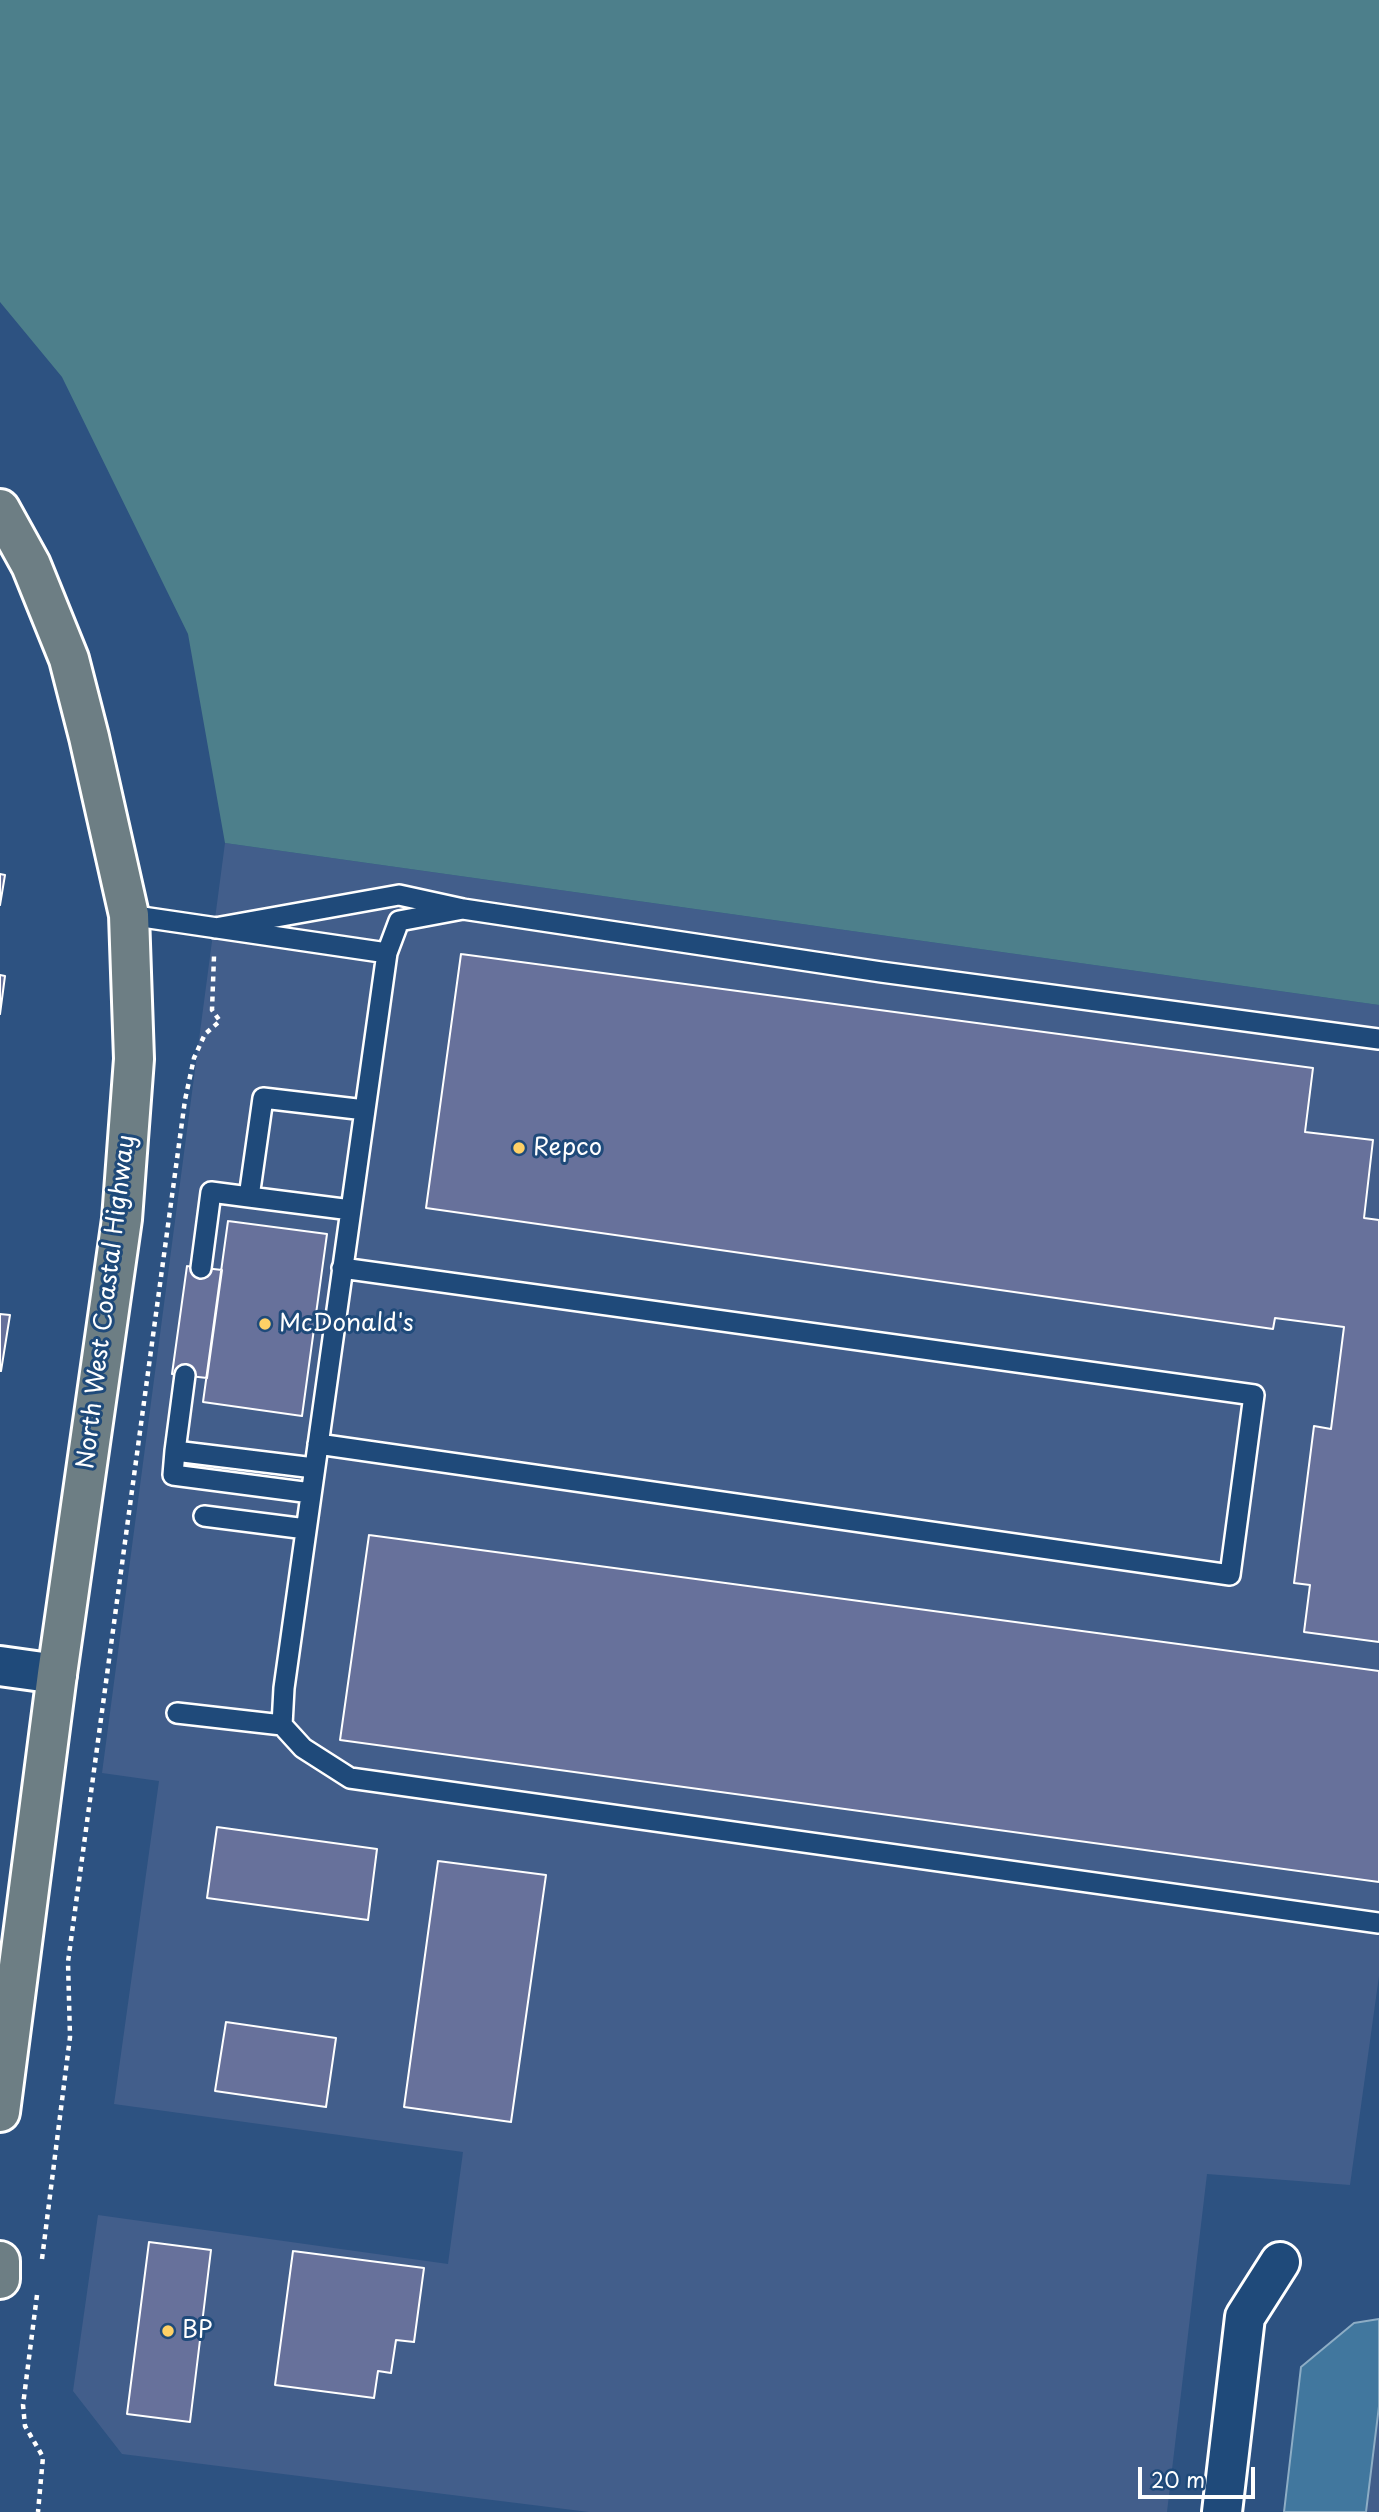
<!DOCTYPE html>
<html>
<head>
<meta charset="utf-8">
<style>
  body { margin:0 }
  #map { position:relative; width:1379px; height:2512px; overflow:hidden; background:#2d5281; font-family:"Playpen Sans",sans-serif }
  canvas { display:block }
  .scale { position:absolute; left:1138px; top:2467px; width:117px; height:32px; box-sizing:border-box; border:4px solid #fff; border-top:0; padding-left:9px; font-size:21px; line-height:24px; white-space:nowrap; color:#fff; -webkit-text-stroke:5px #1f4a7a; paint-order:stroke }
</style>
</head>
<body>
<div id="map">
<canvas width="1379" height="2512"></canvas>
<div class="scale">20 m</div>
</div>
<script>
const c = document.querySelector('canvas').getContext('2d');
c.lineJoin = 'round';
function paint(path, color) { c.fillStyle = color; c.fill(path, 'evenodd'); }
const shape = rows => new Path2D(rows.map(r => 'M' + r).join(''));
function strokePath(path, color, width, dash) { c.strokeStyle = color; c.lineWidth = width; c.lineCap = dash ? 'butt' : 'round'; c.setLineDash(dash || []); c.stroke(path); }
function label(font, color, halo, rows, align = 'center') {
  c.font = font + ' "Playpen Sans",sans-serif'; c.lineWidth = 6; c.setLineDash([]); c.textBaseline = 'middle'; c.strokeStyle = halo; c.fillStyle = color; for (const [text, x, y, turn = 0] of rows) {
    c.save(); c.translate(x, y); c.rotate((+turn || 0) * Math.PI / 180); c.textAlign = isNaN(turn) ? turn : align; if (halo) c.strokeText(text, 0, 0); c.fillText(text, 0, 0); c.restore();
  }
}
paint(shape([
  [225,843,1379,1005,1379,1976,1350,2185,1207,2174,1167,2512,589,2512,122,2454,73,2391,98,2215,448,2264,463,2152,114,2104,159,1781,102,1773],
  [1379,2406,1379,2512,1366,2512]
]), '#425e8b');
paint(shape([
  [0,0,1379,0,1379,1005,225,843,188,634,62,377,0,302]
]), '#4d7f8b');
const water = shape([
  [1379,2319,1379,2406,1366,2512,1284,2512,1301,2367,1354,2323,1379,2319]
]);
paint(water, '#41779e');
strokePath(water, '#8dadc5', 2);
const building = shape([
  [0,874,5,875,0,905,0,874],
  [461,954,1313,1068,1305,1132,1373,1140,1364,1218,1379,1220,1379,1642,1304,1632,1310,1585,1294,1583,1314,1426,1331,1429,1344,1327,1275,1318,1273,1329,426,1208,461,954],
  [0,975,5,976,0,1014,0,975],
  [228,1221,327,1234,302,1416,203,1402,228,1221],
  [187,1266,222,1270,207,1378,172,1374,187,1266],
  [0,1314,10,1315,1,1371,0,1371,0,1314],
  [369,1535,1379,1671,1379,1882,340,1740,369,1535],
  [217,1827,377,1849,368,1920,207,1898,217,1827],
  [438,1861,546,1875,511,2122,404,2107,438,1861],
  [226,2022,336,2038,326,2107,215,2091,226,2022],
  [149,2242,211,2250,190,2422,127,2414,149,2242],
  [293,2251,424,2268,414,2342,396,2340,391,2373,378,2371,374,2398,275,2385,293,2251]
]);
paint(building, '#67719b');
strokePath(building, '#fff', 2);
const service = shape([
  [463,909,399,921,387,953,284,1688,282,1725,303,1748,350,1778,1379,1923],
  [129,915,387,953],
  [215,928,399,895,463,909,881,972,1379,1039],
  [249,1197,351,1210],
  [201,1268,211,1192,249,1197,263,1098,365,1110],
  [185,1375,175,1451,314,1468],
  [318,1444,1230,1575,1254,1395,342,1268],
  [175,1451,173,1475,311,1493],
  [204,1516,306,1529],
  [177,1713,282,1725]
]);
const minor = shape([
  [1222,2512,1245,2317,1280,2262]
]);
const tertiary = shape([
  [0,1666,57,1674]
]);
const trunk = shape([
  [0,509,31,565,69,659,89,737,129,915,134,1059,122,1219,57,1674,0,2112],
  [0,2261,0,2279]
]);
strokePath(service, '#fff', 24);
strokePath(minor, '#fff', 44);
strokePath(tertiary, '#fff', 44);
strokePath(trunk, '#fff', 44);
strokePath(shape([
  [42,2259,70,2037,68,1962,185,1100,194,1058,205,1034,220,1021,212,1010,214,956],
  [37,2295,23,2405,25,2426,43,2457,38,2512]
]), '#fff', 4.5, [5, 5]);
strokePath(service, '#1f4a7a', 19);
strokePath(minor, '#1f4a7a', 38);
strokePath(tertiary, '#1f4a7a', 38);
strokePath(trunk, '#6d7e84', 38);
for (const [x, y, r, color] of [
  [519,1148,7,"#ffd166"],
  [265,1324,7,"#ffd166"],
  [168,2331,7,"#ffd166"]
]) { const dot = new Path2D(); dot.arc(x, y, r, 0, 2 * Math.PI); c.fillStyle = color; c.fill(dot); strokePath(dot, '#1f4a7a', 2.5); }
label('24px', '#fff', '#1f4a7a', [
  ["Repco",533,1148],
  ["McDonald's",279,1324],
  ["BP",182,2331]
], 'left');
label('24px', '#fff', '#1f4a7a', [
  ["North West Coastal Highway",107,1302,-83]
]);
</script>
</body>
</html>
